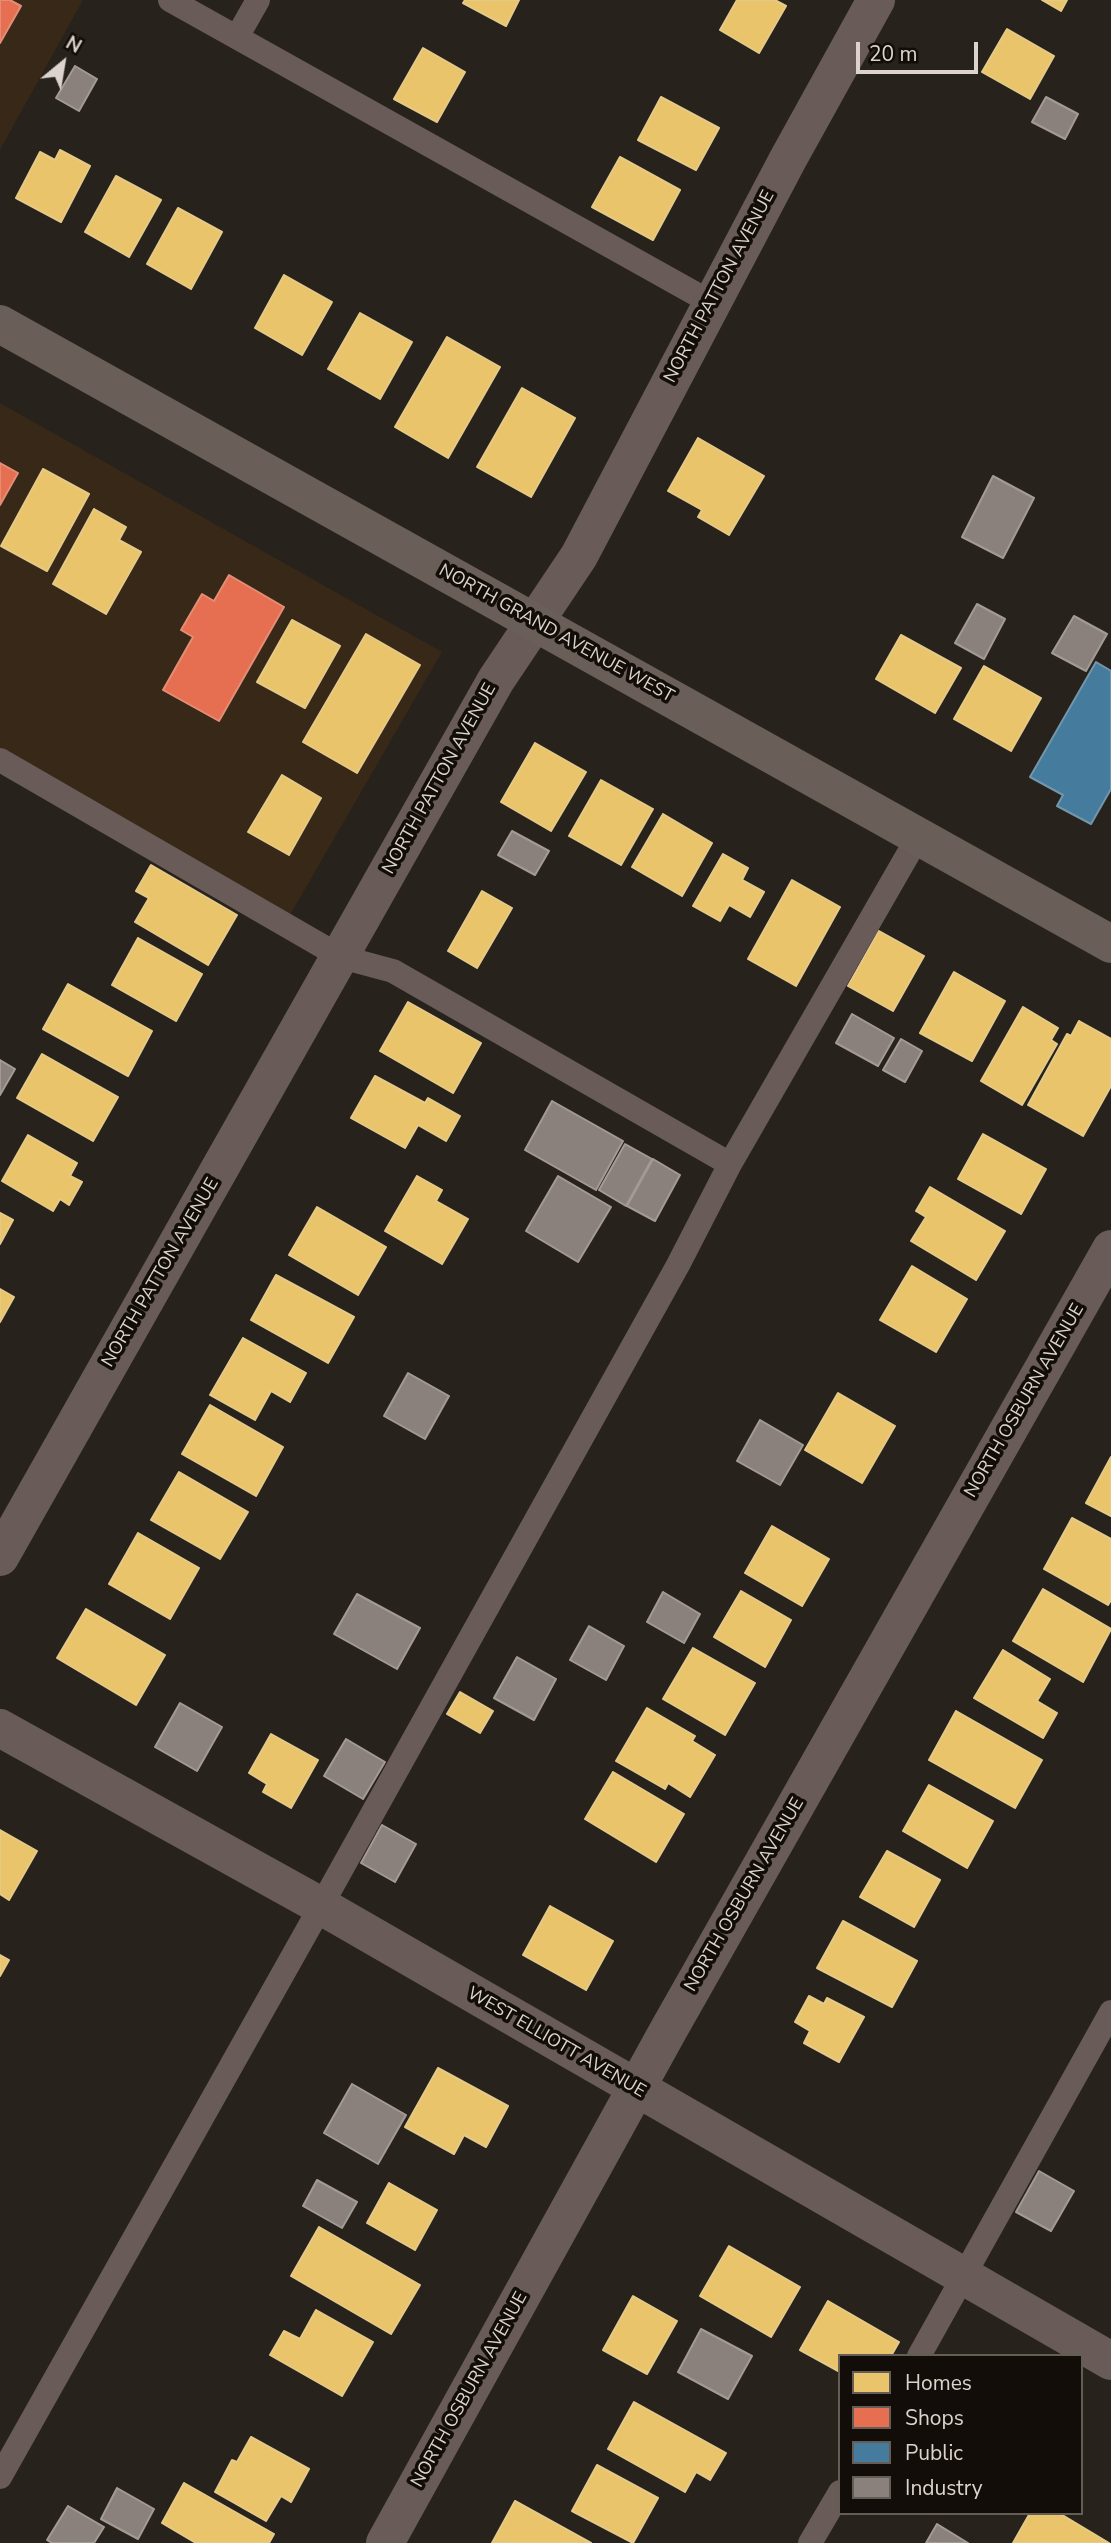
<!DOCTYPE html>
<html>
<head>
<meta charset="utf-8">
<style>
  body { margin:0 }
  #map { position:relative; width:1111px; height:2543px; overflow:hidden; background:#28221c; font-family:"Nunito Sans",sans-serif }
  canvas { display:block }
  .legend { position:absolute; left:838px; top:2354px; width:245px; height:161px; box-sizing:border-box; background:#120d08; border:2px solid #635d56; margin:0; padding:9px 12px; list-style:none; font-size:21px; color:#dcd4cc }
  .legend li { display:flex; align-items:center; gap:14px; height:35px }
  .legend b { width:35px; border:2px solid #635d56 }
  .north { position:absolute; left:28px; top:28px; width:70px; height:70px; -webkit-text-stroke:5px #120d08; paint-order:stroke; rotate:30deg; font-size:19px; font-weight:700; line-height:28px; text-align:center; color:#dcd4cc }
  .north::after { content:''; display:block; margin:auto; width:24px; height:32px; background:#dcd4cc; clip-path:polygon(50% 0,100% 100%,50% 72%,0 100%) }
  .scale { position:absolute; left:856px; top:42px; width:122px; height:32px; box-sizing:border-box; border:4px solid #dcd4cc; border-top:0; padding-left:9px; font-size:21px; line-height:24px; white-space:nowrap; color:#dcd4cc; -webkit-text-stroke:5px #120d08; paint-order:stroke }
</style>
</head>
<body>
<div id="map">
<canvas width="1111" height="2543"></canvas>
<ul class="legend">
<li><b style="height:19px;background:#e9c46a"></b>Homes</li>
<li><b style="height:19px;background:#e76f51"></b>Shops</li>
<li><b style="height:19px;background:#457b9d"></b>Public</li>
<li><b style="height:19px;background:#8a817c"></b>Industry</li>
</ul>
<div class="north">N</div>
<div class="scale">20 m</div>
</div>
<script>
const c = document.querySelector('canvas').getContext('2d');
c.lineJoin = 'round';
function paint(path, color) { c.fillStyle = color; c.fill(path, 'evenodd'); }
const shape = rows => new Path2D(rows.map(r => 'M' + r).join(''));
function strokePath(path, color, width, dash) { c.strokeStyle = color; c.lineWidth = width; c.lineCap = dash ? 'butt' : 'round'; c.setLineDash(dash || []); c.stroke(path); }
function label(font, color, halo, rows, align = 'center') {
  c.font = font + ' "Nunito Sans",sans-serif'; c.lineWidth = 7; c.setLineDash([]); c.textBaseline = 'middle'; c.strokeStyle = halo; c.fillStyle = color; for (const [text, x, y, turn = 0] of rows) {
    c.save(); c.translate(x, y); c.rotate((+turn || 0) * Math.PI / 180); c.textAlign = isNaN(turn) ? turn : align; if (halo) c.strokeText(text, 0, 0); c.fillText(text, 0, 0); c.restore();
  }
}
paint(shape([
  [0,0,83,0,0,150],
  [0,403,442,652,290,915,0,748]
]), '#372818');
const homes = shape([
  [465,0,519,0,506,26,463,3,465,0],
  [737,0,775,0,786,6,759,53,720,30,737,0],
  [1042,0,1067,0,1061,11,1042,0],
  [1007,29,1054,56,1030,99,982,72,1007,29],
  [423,48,465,72,437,122,394,99,423,48],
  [661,97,719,128,696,170,638,140,661,97],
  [60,150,90,166,61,222,16,198,40,152,55,160,60,150],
  [620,157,680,190,653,240,592,207,620,157],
  [116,176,161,200,129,257,85,232,116,176],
  [178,208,222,232,191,289,147,264,178,208],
  [284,275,332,302,302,355,255,328,284,275],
  [360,313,412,342,380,399,328,369,360,313],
  [447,337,500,367,448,458,395,427,447,337],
  [522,388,575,418,531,497,477,467,522,388],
  [698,438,764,476,729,535,698,517,702,510,668,491,698,438],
  [43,469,89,494,47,571,1,546,43,469],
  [94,509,126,527,119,540,141,552,106,614,53,584,94,509],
  [292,620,340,646,305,708,257,682,292,620],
  [366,634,420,665,357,773,303,742,366,634],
  [901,635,961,668,935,713,876,679,901,635],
  [984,666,1041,698,1011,751,954,719,984,666],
  [535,743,586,772,551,831,501,802,535,743],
  [282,775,321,798,289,855,248,832,282,775],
  [601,780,653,809,621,865,569,836,601,780],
  [663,814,712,843,682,896,632,867,663,814],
  [723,854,748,868,742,880,764,892,750,917,729,905,720,921,693,906,723,854],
  [151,865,237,915,208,965,135,922,149,898,136,891,151,865],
  [792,880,840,907,796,986,748,959,792,880],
  [482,891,512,908,477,968,448,951,482,891],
  [879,931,924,956,893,1011,848,986,879,931],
  [138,938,202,974,176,1021,112,985,138,938],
  [954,972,1005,1001,972,1061,920,1033,954,972],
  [68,984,152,1031,128,1076,43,1029,68,984],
  [408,1002,481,1043,453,1093,380,1051,408,1002],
  [1023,1007,1058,1028,1051,1040,1057,1044,1022,1105,981,1081,1023,1007],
  [1079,1021,1111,1039,1111,1086,1083,1136,1028,1105,1067,1034,1071,1036,1079,1021],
  [42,1054,118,1097,93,1141,17,1098,42,1054],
  [375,1076,425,1103,428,1098,460,1116,446,1141,418,1125,405,1148,351,1118,375,1076],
  [983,1134,1046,1169,1021,1214,958,1179,983,1134],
  [28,1135,77,1163,70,1176,82,1182,69,1205,60,1199,53,1211,2,1181,28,1135],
  [417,1176,442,1190,436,1201,468,1219,442,1264,385,1231,417,1176],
  [930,1187,1005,1231,976,1280,911,1241,926,1217,916,1211,930,1187],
  [317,1207,386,1247,358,1295,289,1255,317,1207],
  [0,1213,13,1220,0,1244,0,1213],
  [912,1266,967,1299,936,1352,880,1320,912,1266],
  [276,1275,354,1317,328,1363,251,1320,276,1275],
  [0,1289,14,1297,0,1322,0,1289],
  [243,1338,306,1373,290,1402,271,1391,255,1420,210,1395,243,1338],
  [838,1393,895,1426,862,1483,805,1450,838,1393],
  [210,1405,283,1447,256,1496,182,1454,210,1405],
  [1111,1457,1111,1516,1086,1503,1111,1457],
  [179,1472,248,1512,220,1559,151,1520,179,1472],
  [1072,1518,1111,1539,1111,1600,1108,1605,1044,1569,1072,1518],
  [772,1526,829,1559,802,1606,745,1573,772,1526],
  [138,1533,199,1568,170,1619,109,1584,138,1533],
  [1043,1589,1111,1629,1083,1682,1013,1641,1043,1589],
  [741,1591,791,1620,765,1667,714,1637,741,1591],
  [86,1609,165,1655,136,1705,57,1658,86,1609],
  [693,1648,755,1683,725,1735,663,1699,693,1648],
  [1003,1650,1050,1679,1037,1701,1057,1713,1043,1738,974,1698,1003,1650],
  [460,1692,493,1711,480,1733,447,1714,460,1692],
  [647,1708,695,1736,692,1741,715,1755,690,1797,668,1783,665,1789,616,1761,647,1708],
  [956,1711,1042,1760,1015,1808,929,1760,956,1711],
  [271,1734,318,1760,291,1808,263,1792,267,1784,249,1773,271,1734],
  [613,1772,684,1814,656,1862,585,1819,613,1772],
  [929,1785,993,1821,967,1868,903,1831,929,1785],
  [0,1830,37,1851,9,1900,0,1894,0,1830],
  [887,1851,940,1880,914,1927,860,1897,887,1851],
  [550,1906,613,1941,586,1990,523,1955,550,1906],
  [843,1921,917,1961,892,2007,817,1968,843,1921],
  [0,1955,9,1960,0,1976,0,1955],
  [809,1996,824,2004,827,1998,864,2017,839,2062,804,2043,810,2031,795,2022,809,1996],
  [438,2068,508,2106,486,2147,464,2135,454,2154,405,2127,438,2068],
  [389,2183,437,2210,415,2250,367,2223,389,2183],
  [319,2227,420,2285,391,2334,291,2276,319,2227],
  [729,2246,800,2287,771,2337,700,2296,729,2246],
  [633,2296,677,2321,647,2374,603,2350,633,2296],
  [828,2301,899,2342,891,2356,840,2356,840,2372,800,2350,828,2301],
  [316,2310,373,2342,342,2396,270,2355,284,2331,300,2339,316,2310],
  [634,2402,726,2453,710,2480,696,2472,685,2492,608,2449,634,2402],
  [251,2437,309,2469,291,2502,281,2496,266,2521,215,2492,232,2460,237,2462,251,2437],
  [597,2465,658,2498,633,2543,572,2511,597,2465],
  [184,2483,274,2534,269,2543,196,2543,162,2523,184,2483],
  [515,2501,591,2543,492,2543,515,2501],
  [1030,2513,1059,2513,1109,2543,1013,2543,1030,2513]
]);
paint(homes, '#e9c46a');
strokePath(homes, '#e5c987', 2);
const shops = shape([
  [0,0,10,0,21,6,0,43,0,0],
  [0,463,18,473,0,505,0,463],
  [229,575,284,607,219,721,163,690,193,637,181,630,202,594,214,601,229,575]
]);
paint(shops, '#e76f51');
strokePath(shops, '#e48d76', 2);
const public = shape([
  [1096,662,1111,671,1111,789,1091,824,1057,806,1063,795,1030,777,1096,662]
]);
paint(public, '#457b9d');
strokePath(public, '#7296ab', 2);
const industry = shape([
  [75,66,97,79,79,111,56,98,75,66],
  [1046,97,1078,114,1065,139,1032,122,1046,97],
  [993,476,1034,498,1003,558,962,537,993,476],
  [977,604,1005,619,984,659,955,643,977,604],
  [1074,616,1107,634,1086,671,1052,653,1074,616],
  [512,831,549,851,535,875,498,855,512,831],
  [852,1014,894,1038,878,1066,836,1043,852,1014],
  [901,1039,922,1051,905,1082,883,1070,901,1039],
  [0,1060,15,1069,0,1095,0,1060],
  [552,1101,623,1141,596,1190,525,1150,552,1101],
  [625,1144,652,1159,626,1206,599,1190,625,1144],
  [653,1159,680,1175,655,1221,627,1206,653,1159],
  [558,1176,611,1207,578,1262,526,1231,558,1176],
  [408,1373,449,1396,425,1439,384,1416,408,1373],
  [760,1420,803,1445,780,1485,737,1461,760,1420],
  [663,1592,700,1614,684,1643,647,1622,663,1592],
  [357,1594,420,1628,397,1669,334,1634,357,1594],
  [589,1626,624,1646,606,1680,570,1660,589,1626],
  [517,1657,556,1679,534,1720,494,1698,517,1657],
  [180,1703,222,1727,197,1771,155,1747,180,1703],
  [346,1739,385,1762,363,1799,324,1776,346,1739],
  [382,1825,416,1844,395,1882,361,1863,382,1825],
  [352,2084,406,2115,378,2164,324,2133,352,2084],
  [1039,2171,1074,2191,1051,2231,1016,2212,1039,2171],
  [317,2180,357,2202,342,2228,303,2206,317,2180],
  [701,2329,752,2356,728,2399,678,2372,701,2329],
  [117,2488,154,2509,138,2539,101,2519,117,2488],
  [68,2506,104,2527,94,2543,52,2543,47,2540,68,2506],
  [937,2524,968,2543,926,2543,937,2524]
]);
paint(industry, '#8a817c');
strokePath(industry, '#a39a94', 2);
strokePath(shape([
  [170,0,712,303],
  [237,37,258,0],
  [0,760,341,957,393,971,730,1164,918,837],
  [919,2356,1111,2012],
  [0,2477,321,1906,678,1265,730,1164],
  [810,2543,840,2492]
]), '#685b58', 24);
strokePath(shape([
  [0,1557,496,680,579,556,788,159,876,0],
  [0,1728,321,1906,1111,2361],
  [385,2543,669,2029,1111,1249]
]), '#685b58', 38);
strokePath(shape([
  [0,324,1111,944]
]), '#6a5e58', 38);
label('18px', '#dcd4cc', '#120d08', [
  ["NORTH PATTON AVENUE",720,287,-62],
  ["NORTH GRAND AVENUE WEST",556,634,29],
  ["NORTH PATTON AVENUE",440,779,-61],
  ["NORTH PATTON AVENUE",161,1273,-60],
  ["NORTH OSBURN AVENUE",1025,1401,-60],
  ["NORTH OSBURN AVENUE",745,1895,-60],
  ["WEST ELLIOTT AVENUE",556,2043,30],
  ["NORTH OSBURN AVENUE",470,2390,-61]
]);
</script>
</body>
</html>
